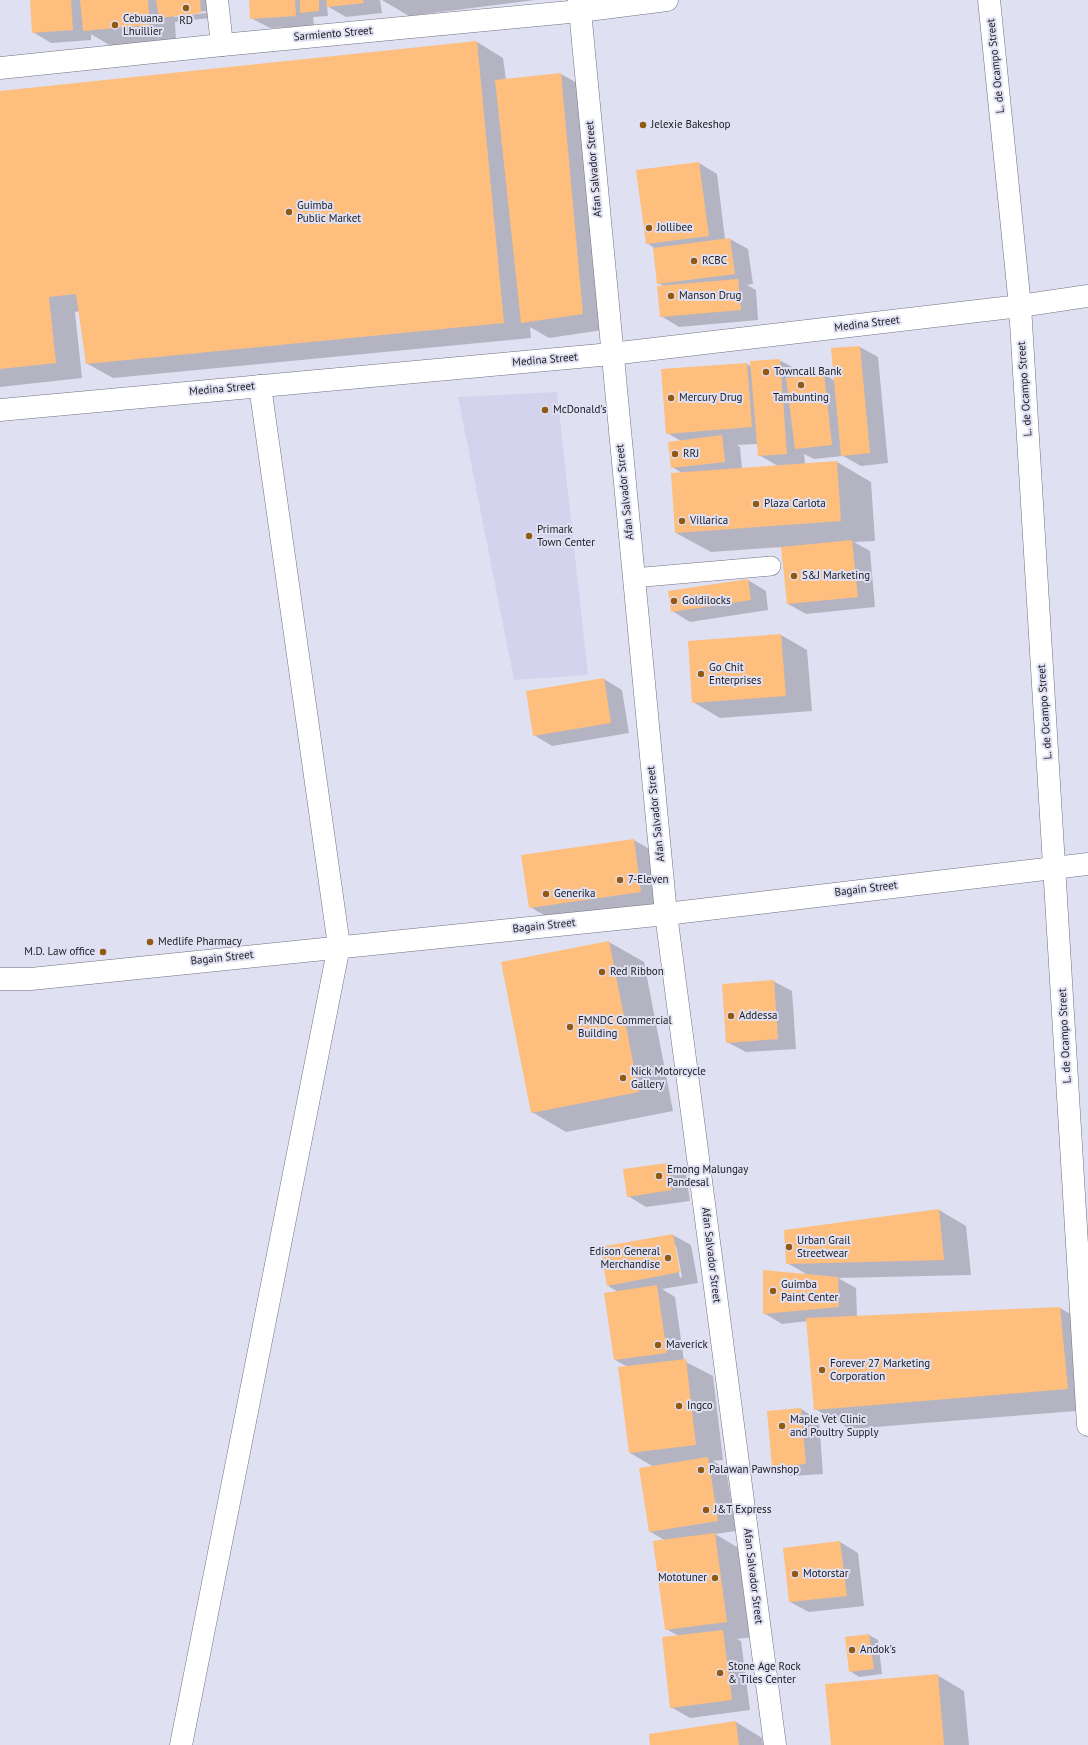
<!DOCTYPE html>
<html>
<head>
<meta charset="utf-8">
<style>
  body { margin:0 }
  canvas { display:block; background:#e0e0f3 }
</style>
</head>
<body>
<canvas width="1088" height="1745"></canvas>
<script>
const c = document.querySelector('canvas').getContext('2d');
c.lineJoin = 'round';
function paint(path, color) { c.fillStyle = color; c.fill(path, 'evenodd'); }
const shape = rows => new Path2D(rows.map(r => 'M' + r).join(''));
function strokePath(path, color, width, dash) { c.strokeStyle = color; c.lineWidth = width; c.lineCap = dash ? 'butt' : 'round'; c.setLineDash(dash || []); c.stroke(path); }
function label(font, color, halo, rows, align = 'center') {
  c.font = font + ' "PT Sans",sans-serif'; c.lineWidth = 4; c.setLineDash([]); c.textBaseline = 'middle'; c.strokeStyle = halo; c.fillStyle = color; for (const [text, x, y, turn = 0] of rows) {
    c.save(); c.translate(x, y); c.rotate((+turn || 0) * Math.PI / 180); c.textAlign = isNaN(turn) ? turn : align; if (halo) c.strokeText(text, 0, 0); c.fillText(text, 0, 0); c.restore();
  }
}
paint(shape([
  [557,392,588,675,514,680,458,397]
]), '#d4d3ee');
paint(shape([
  [31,0,207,0,210,18,175,22,176,40,111,46,91,34,91,40,51,43,33,32],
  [206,11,206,13,174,17,174,15],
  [250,0,380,0,382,13,346,17,327,6,328,16,313,17,314,26,270,28,251,18],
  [382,0,535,0,409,16],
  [477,42,503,58,506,80,561,74,588,89,610,329,549,338,530,327,531,338,113,378,86,363,80,311,75,312,82,378,0,387,0,92],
  [699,163,717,174,725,239,730,239,748,249,753,284,747,285,756,290,758,320,679,327,661,316,664,286,658,283,654,248,647,243],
  [860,347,878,357,888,463,861,466,843,456,814,459,804,454,805,464,837,462,871,482,875,541,854,542,870,551,875,607,806,614,788,604,782,547,711,552,676,533,682,473,672,467,681,441,667,433,747,364,752,367,779,360,798,370,798,377,824,374,835,381],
  [758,444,759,455,778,466,742,469,740,447,737,445],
  [748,580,766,591,768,610,690,622,672,611],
  [781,635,807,650,812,711,720,718,693,702],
  [604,679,622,690,629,733,552,746,534,735],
  [634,840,661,856,668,907,556,922,530,907],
  [609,942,644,962,673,1111,566,1132,532,1112],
  [773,981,792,991,796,1049,746,1052,727,1042],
  [668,1164,686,1174,690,1201,646,1207,628,1196,624,1170],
  [939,1210,966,1226,971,1275,838,1278,856,1288,857,1317,1060,1308,1088,1324,1088,1410,850,1429,815,1409,808,1321,782,1324,764,1313,808,1275,787,1263],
  [673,1235,691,1245,698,1283,662,1289,675,1297,684,1361,713,1376,723,1460,713,1461,726,1469,736,1531,715,1534,742,1550,753,1637,737,1639,741,1641,750,1710,690,1718,671,1707,679,1636,666,1629,666,1541,649,1531,654,1467,630,1453,628,1367,615,1360,618,1292,608,1286],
  [674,1246,676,1246,682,1277,680,1278],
  [801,1409,819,1420,823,1474,791,1476,773,1466],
  [840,1542,858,1553,864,1606,809,1612,790,1602],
  [869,1635,878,1640,882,1674,859,1677,850,1671,846,1637],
  [937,1675,964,1691,969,1745,832,1745],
  [736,1722,762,1738,763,1745,651,1745]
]), '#0003');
paint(shape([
  [30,0,71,0,73,30,32,33],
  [80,0,148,0,150,25,83,31],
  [156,0,200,0,201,13,159,18],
  [249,0,295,0,296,16,250,19],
  [300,0,319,0,319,11,300,13],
  [326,0,363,0,364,3,327,7],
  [477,41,504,323,86,364,76,294,49,297,56,363,0,369,0,91],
  [561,73,583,314,521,323,495,80],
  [699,162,709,236,646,244,636,170],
  [730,238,735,274,657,284,653,248],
  [738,279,741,310,660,317,657,286],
  [860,346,870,453,841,456,831,348],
  [780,359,787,454,758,456,750,361],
  [747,363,752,427,666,434,661,369],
  [824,373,832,445,795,449,786,378],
  [722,435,725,462,671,468,668,442],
  [837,461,841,521,675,533,671,473],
  [852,540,858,597,787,604,781,547],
  [748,579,751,600,671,612,668,591],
  [781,634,786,696,692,703,688,641],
  [604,678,611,723,533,736,526,691],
  [634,839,641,892,529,908,521,855],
  [609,941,639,1092,531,1113,501,962],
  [774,980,778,1039,726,1043,722,984],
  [668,1163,672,1190,627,1197,623,1169],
  [939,1209,944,1260,786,1264,784,1230],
  [673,1234,680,1272,607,1286,600,1247],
  [763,1270,838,1277,839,1307,763,1314],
  [657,1285,667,1353,614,1360,604,1293],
  [1060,1307,1068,1389,814,1410,806,1318],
  [686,1359,696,1445,629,1453,618,1367],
  [801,1408,806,1464,772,1467,767,1411],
  [708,1457,718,1521,649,1532,639,1468],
  [715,1533,727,1622,665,1630,653,1541],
  [840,1541,847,1596,789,1602,783,1548],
  [723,1630,732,1700,670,1708,662,1637],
  [869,1634,874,1669,849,1672,845,1637],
  [938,1674,944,1745,831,1745,825,1684],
  [736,1721,739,1745,650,1745,649,1734]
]), '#febe7e');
const lane = shape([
  [633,578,771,566]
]);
const street = shape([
  [217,0,222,45],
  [0,979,31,979,666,914,1088,864],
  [181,1745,339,946,260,386]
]);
const secondary = shape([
  [989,0,1020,306,1088,1425],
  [0,68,222,45,580,11,667,0],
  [0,410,611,354,1020,306,1088,296]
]);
const primary = shape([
  [579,0,666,914,775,1745]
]);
strokePath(lane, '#707081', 20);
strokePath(street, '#707081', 23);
strokePath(secondary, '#707081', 23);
strokePath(primary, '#707081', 23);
strokePath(lane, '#fff', 19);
strokePath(street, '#fff', 22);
strokePath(secondary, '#fff', 22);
strokePath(primary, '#fff', 22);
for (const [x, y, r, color] of [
  [186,8,4,"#925913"],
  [115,25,4,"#925913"],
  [643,125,4,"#925913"],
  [289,212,4,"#925913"],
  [649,228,4,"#925913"],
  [694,261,4,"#925913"],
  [671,296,4,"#925913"],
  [766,372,4,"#925913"],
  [801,385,4,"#925913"],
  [671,398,4,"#925913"],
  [545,410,4,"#925913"],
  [675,454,4,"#925913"],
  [756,504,4,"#925913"],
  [682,521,4,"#925913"],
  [529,536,4,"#925913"],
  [794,576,4,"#925913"],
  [674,601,4,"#925913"],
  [701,674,4,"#925913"],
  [620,880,4,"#925913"],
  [546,894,4,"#925913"],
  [150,942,4,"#925913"],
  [103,952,4,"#925913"],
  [602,972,4,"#925913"],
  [731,1016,4,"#925913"],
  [570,1027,4,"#925913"],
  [623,1078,4,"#925913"],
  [659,1176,4,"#925913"],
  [789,1247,4,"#925913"],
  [668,1258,4,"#925913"],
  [773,1291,4,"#925913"],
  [658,1345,4,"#925913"],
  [822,1370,4,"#925913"],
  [679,1406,4,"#925913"],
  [782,1426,4,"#925913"],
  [701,1470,4,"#925913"],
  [706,1510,4,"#925913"],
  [795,1574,4,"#925913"],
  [715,1578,4,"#925913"],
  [852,1650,4,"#925913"],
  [720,1673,4,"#925913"]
]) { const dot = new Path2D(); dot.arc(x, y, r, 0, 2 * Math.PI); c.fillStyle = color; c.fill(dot); strokePath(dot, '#e0e0f3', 1.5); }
label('11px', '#202027', '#e0e0f3', [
  ["Cebuana",123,19],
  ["Lhuillier",123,32],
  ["RD",186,21,"center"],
  ["Jelexie Bakeshop",651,125],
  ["Guimba",297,206],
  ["Public Market",297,219],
  ["Jollibee",657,228],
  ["RCBC",702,261],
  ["Manson Drug",679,296],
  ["Towncall Bank",774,372],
  ["Mercury Drug",679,398],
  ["Tambunting",801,398,"center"],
  ["McDonald's",553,410],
  ["RRJ",683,454],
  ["Plaza Carlota",764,504],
  ["Villarica",690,521],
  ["Primark",537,530],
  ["Town Center",537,543],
  ["S&J Marketing",802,576],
  ["Goldilocks",682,601],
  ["Go Chit",709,668],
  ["Enterprises",709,681],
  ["7-Eleven",628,880],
  ["Generika",554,894],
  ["Medlife Pharmacy",158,942],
  ["M.D. Law office",95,952,"right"],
  ["Red Ribbon",610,972],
  ["Addessa",739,1016],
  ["FMNDC Commercial",578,1021],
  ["Building",578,1034],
  ["Nick Motorcycle",631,1072],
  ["Gallery",631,1085],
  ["Emong Malungay",667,1170],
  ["Pandesal",667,1183],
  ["Urban Grail",797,1241],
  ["Streetwear",797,1254],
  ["Edison General",660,1252,"right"],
  ["Merchandise",660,1265,"right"],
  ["Guimba",781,1285],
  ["Paint Center",781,1298],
  ["Maverick",666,1345],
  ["Forever 27 Marketing",830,1364],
  ["Corporation",830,1377],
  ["Ingco",687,1406],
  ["Maple Vet Clinic",790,1420],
  ["and Poultry Supply",790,1433],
  ["Palawan Pawnshop",709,1470],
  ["J&T Express",714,1510],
  ["Motorstar",803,1574],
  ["Mototuner",707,1578,"right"],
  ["Andok's",860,1650],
  ["Stone Age Rock",728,1667],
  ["& Tiles Center",728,1680]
], 'left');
label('11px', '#202027', '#e0e0f3', [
  ["Sarmiento Street",333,34,-5],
  ["L. de Ocampo Street",996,66,-96],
  ["Afan Salvador Street",594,169,-95],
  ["Medina Street",867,324,-7],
  ["Medina Street",545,360,-5],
  ["Medina Street",222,389,-5],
  ["L. de Ocampo Street",1025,389,-94],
  ["Afan Salvador Street",625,492,-96],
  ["L. de Ocampo Street",1045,712,-94],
  ["Afan Salvador Street",656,814,-96],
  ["Bagain Street",866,889,-7],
  ["Bagain Street",544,926,-6],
  ["Bagain Street",222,958,-6],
  ["L. de Ocampo Street",1065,1036,-93],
  ["Afan Salvador Street",711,1255,83],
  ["Afan Salvador Street",753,1576,83]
]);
</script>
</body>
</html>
